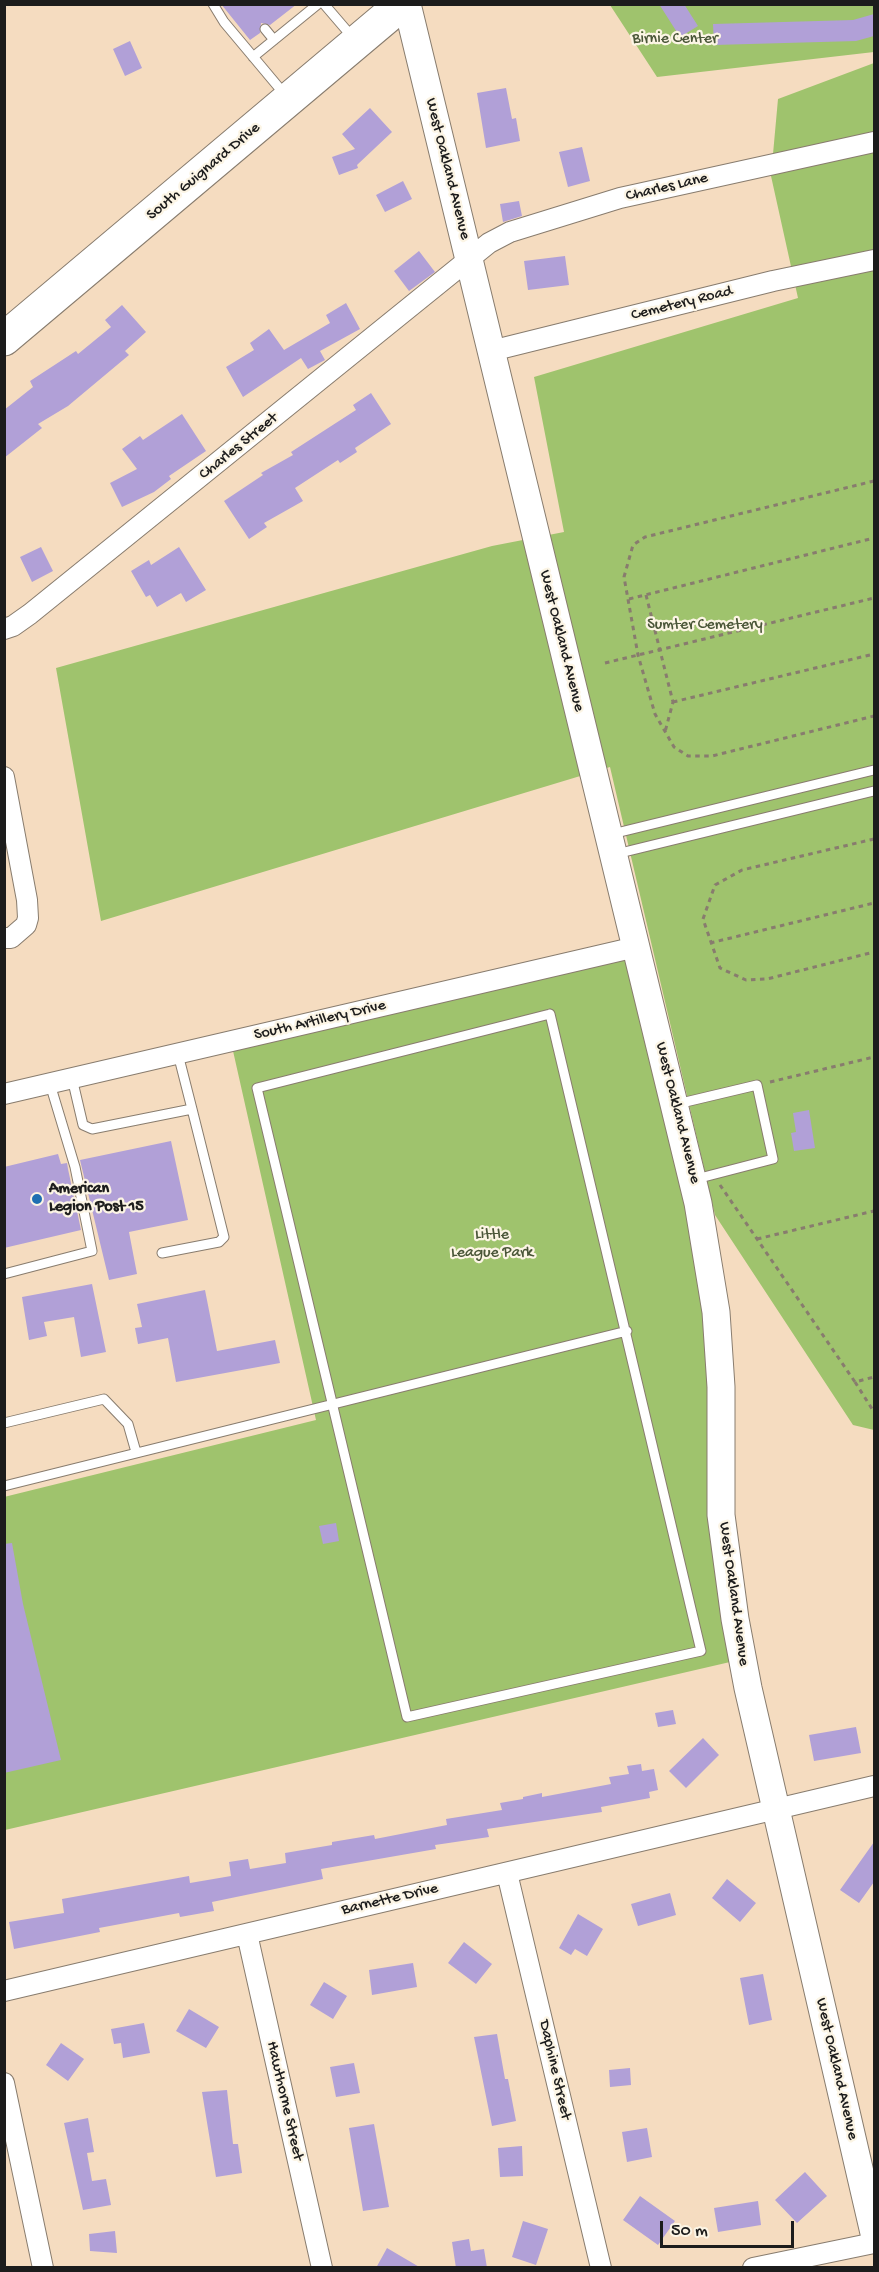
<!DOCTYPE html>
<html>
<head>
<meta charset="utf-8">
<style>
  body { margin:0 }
  #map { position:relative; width:879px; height:2272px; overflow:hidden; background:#f5dcc0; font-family:"Gochi Hand",sans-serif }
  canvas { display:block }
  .frame { position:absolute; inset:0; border:6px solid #1c1c1c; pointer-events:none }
  .scale { position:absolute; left:660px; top:2221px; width:134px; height:27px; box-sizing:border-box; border:3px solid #1c1c1c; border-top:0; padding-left:8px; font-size:18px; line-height:21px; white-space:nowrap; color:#1c1c1c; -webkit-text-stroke:4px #fcf5e5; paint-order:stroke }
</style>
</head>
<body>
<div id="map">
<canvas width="879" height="2272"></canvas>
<div class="frame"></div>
<div class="scale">50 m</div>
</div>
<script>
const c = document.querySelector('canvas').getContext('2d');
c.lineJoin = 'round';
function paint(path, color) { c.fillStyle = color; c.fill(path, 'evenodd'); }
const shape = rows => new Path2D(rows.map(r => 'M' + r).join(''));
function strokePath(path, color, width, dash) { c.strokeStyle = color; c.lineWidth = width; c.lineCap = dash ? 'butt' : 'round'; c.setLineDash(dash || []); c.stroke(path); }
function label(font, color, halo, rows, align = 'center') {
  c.font = font + ' "Gochi Hand",sans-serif'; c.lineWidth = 4.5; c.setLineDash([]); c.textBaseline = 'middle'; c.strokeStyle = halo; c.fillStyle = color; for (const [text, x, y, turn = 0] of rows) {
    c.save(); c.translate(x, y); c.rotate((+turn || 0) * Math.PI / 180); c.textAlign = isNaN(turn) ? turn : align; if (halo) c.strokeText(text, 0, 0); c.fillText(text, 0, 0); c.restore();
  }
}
paint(shape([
  [610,5,874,5,874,52,657,77],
  [874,63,874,1430,853,1425,715,1215,610,767,101,921,56,668,492,546,564,532,534,377,798,298,771,176,778,99],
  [636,947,698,1203,743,1659,5,1830,4,1497,316,1420,231,1042]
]), '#9fc36d');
paint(shape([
  [221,4,297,4,270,25,261,23,260,33,250,40],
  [659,4,684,4,698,26,680,37],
  [874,14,874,36,856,41,714,45,713,24,853,20],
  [130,41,142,68,125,76,113,49],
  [506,88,512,119,516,118,520,141,486,148,477,93],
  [370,108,392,132,357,165,358,168,339,175,332,157,355,149,342,134],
  [582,147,590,181,568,187,559,152],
  [403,181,412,199,385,212,376,195],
  [519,201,522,216,503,222,500,204],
  [419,251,435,272,409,291,394,271],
  [565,256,569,285,528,290,524,261],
  [346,303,360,329,320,351,325,360,308,369,301,358,243,397,226,367,254,350,250,343,269,329,284,350,330,323,326,315],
  [122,305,146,332,125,351,129,355,68,406,38,424,42,428,4,458,4,410,33,387,30,381,76,351,78,354,111,327,105,320],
  [371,393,391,424,355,448,357,452,340,463,338,460,295,488,303,501,264,523,267,527,249,539,224,501,263,475,261,473,293,455,291,452,356,410,353,405],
  [182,414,206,451,169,476,171,479,154,492,122,507,110,483,137,469,122,449,140,436,143,440],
  [41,547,53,571,32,582,20,557],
  [179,547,206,590,186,602,181,593,157,607,150,595,146,597,131,571,149,560,151,565],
  [809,1110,815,1148,794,1151,791,1133,796,1132,793,1113],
  [171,1141,188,1220,129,1232,137,1274,109,1280,80,1160],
  [58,1154,61,1164,67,1163,68,1169,81,1230,4,1248,4,1167],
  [92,1284,106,1352,81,1357,74,1317,44,1322,47,1336,29,1340,22,1297],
  [205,1290,217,1351,275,1340,280,1363,176,1382,168,1338,138,1344,135,1328,142,1327,137,1304],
  [336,1523,339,1541,323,1544,319,1526],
  [12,1543,23,1604,61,1760,4,1773,4,1544],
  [673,1710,676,1724,658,1727,655,1713],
  [856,1727,861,1753,814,1761,809,1735],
  [703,1738,719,1755,686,1788,669,1771],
  [641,1764,642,1771,654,1769,658,1790,649,1792,650,1798,601,1807,602,1812,487,1829,489,1837,435,1845,436,1849,321,1869,323,1879,212,1902,214,1911,180,1917,179,1913,99,1928,100,1932,14,1949,9,1922,64,1913,62,1899,189,1876,190,1883,231,1876,229,1862,248,1859,250,1869,286,1863,285,1853,332,1845,332,1842,374,1835,375,1839,447,1825,446,1819,502,1810,500,1803,523,1799,523,1797,542,1793,542,1797,611,1784,609,1777,629,1774,627,1766],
  [874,1842,874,1882,859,1903,840,1890],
  [727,1879,756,1903,740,1922,712,1898],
  [670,1893,676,1915,638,1926,631,1904],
  [578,1914,603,1929,587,1956,575,1949,571,1955,559,1948],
  [464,1942,492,1964,476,1984,448,1963],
  [413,1963,417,1987,372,1995,369,1970],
  [763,1974,772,2020,749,2025,740,1978],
  [324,1982,347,1996,333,2019,310,2005],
  [189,2009,219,2027,206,2048,176,2031],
  [144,2023,150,2053,123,2058,121,2043,114,2044,111,2029],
  [497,2034,505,2079,508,2079,516,2121,492,2126,474,2037],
  [61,2043,84,2059,68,2081,46,2065],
  [354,2063,360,2093,336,2097,330,2067],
  [630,2068,631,2085,610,2087,609,2070],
  [227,2090,233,2144,238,2144,242,2173,216,2177,202,2092],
  [88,2118,94,2152,87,2153,92,2181,106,2179,111,2205,83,2210,64,2123],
  [374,2124,389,2207,363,2211,349,2128],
  [647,2128,652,2157,627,2162,622,2132],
  [522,2146,523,2176,500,2177,498,2148],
  [805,2172,827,2196,797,2223,775,2200],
  [640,2196,675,2221,658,2245,623,2220],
  [758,2201,761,2225,718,2232,714,2208],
  [523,2221,548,2229,536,2265,512,2257],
  [115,2231,117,2253,90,2251,89,2234],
  [469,2239,471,2251,484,2249,487,2268,456,2268,452,2242],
  [387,2248,421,2268,376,2268]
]), '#b1a0d7');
const lane = shape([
  [213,4,224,22,286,96],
  [324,4,354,39],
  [265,29,274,40],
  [253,57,318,4],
  [612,834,874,770],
  [616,854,874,791],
  [550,1014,701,1651,407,1717,257,1088,550,1014],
  [72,1078,83,1125,92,1129,192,1109,178,1054],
  [677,1104,757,1085,773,1159,696,1179],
  [162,1253,219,1242,224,1237,192,1109],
  [4,1274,92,1251,75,1167,50,1084],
  [4,1423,104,1399,128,1424,136,1452],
  [4,1486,627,1331]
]);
const street = shape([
  [491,351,773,281,874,260],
  [4,629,13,626,30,614,489,243,510,232,620,198,874,142],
  [4,777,27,900,28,918,26,925,11,938,4,938],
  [4,1094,636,947],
  [507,1873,601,2268],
  [247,1934,322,2268],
  [4,1991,874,1786],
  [4,2083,43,2268],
  [753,2268,874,2243]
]);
const secondary = shape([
  [407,4,698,1203,716,1312,721,1387,721,1515,735,1619,748,1688,874,2233]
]);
const highway = shape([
  [4,339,402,4]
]);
strokePath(lane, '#887c6e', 11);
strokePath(street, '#887c6e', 22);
strokePath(secondary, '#887c6e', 29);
strokePath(highway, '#887c6e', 35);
strokePath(shape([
  [874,481,645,537,633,545,624,577,638,655,655,714,674,747,688,756,712,756,874,716],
  [646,595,673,702,665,732],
  [629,599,874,538],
  [605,663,874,598],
  [673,702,874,654],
  [874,839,742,870,715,885,703,919,720,968,746,980,767,979,874,952],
  [710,943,874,903],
  [770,1082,874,1057],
  [720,1185,855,1382,874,1377],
  [757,1239,874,1211],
  [855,1382,874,1412]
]), '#887c6e', 3, [4.5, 4.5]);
strokePath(lane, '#fff', 9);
strokePath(street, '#fff', 20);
strokePath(secondary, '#fff', 27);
strokePath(highway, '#fff', 33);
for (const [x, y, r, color] of [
  [37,1199,6,"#1f6fb2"]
]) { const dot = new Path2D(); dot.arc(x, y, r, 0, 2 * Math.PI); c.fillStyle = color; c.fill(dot); strokePath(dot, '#fcf5e5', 2); }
label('16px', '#4a5638', '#fcf5e5', [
  ["Birnie Center",675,40],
  ["Sumter Cemetery",705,626],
  ["Little",492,1236],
  ["League Park",492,1254]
]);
label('16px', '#1c1c1c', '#fcf5e5', [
  ["West Oakland Avenue",447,169,76],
  ["South Guignard Drive",204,172,-40],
  ["Charles Lane",667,188,-13],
  ["Cemetery Road",682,304,-14],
  ["Charles Street",239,447,-39],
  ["West Oakland Avenue",561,641,76],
  ["South Artillery Drive",320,1021,-13],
  ["West Oakland Avenue",677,1113,76],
  ["West Oakland Avenue",733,1594,82],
  ["Barnette Drive",390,1900,-13],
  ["West Oakland Avenue",836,2069,77],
  ["Daphine Street",554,2070,77],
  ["Hawthorne Street",284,2101,77]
]);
label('bold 16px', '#1c1c1c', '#fcf5e5', [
  ["American",49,1190],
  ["Legion Post 15",49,1208]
], 'left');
</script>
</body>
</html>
